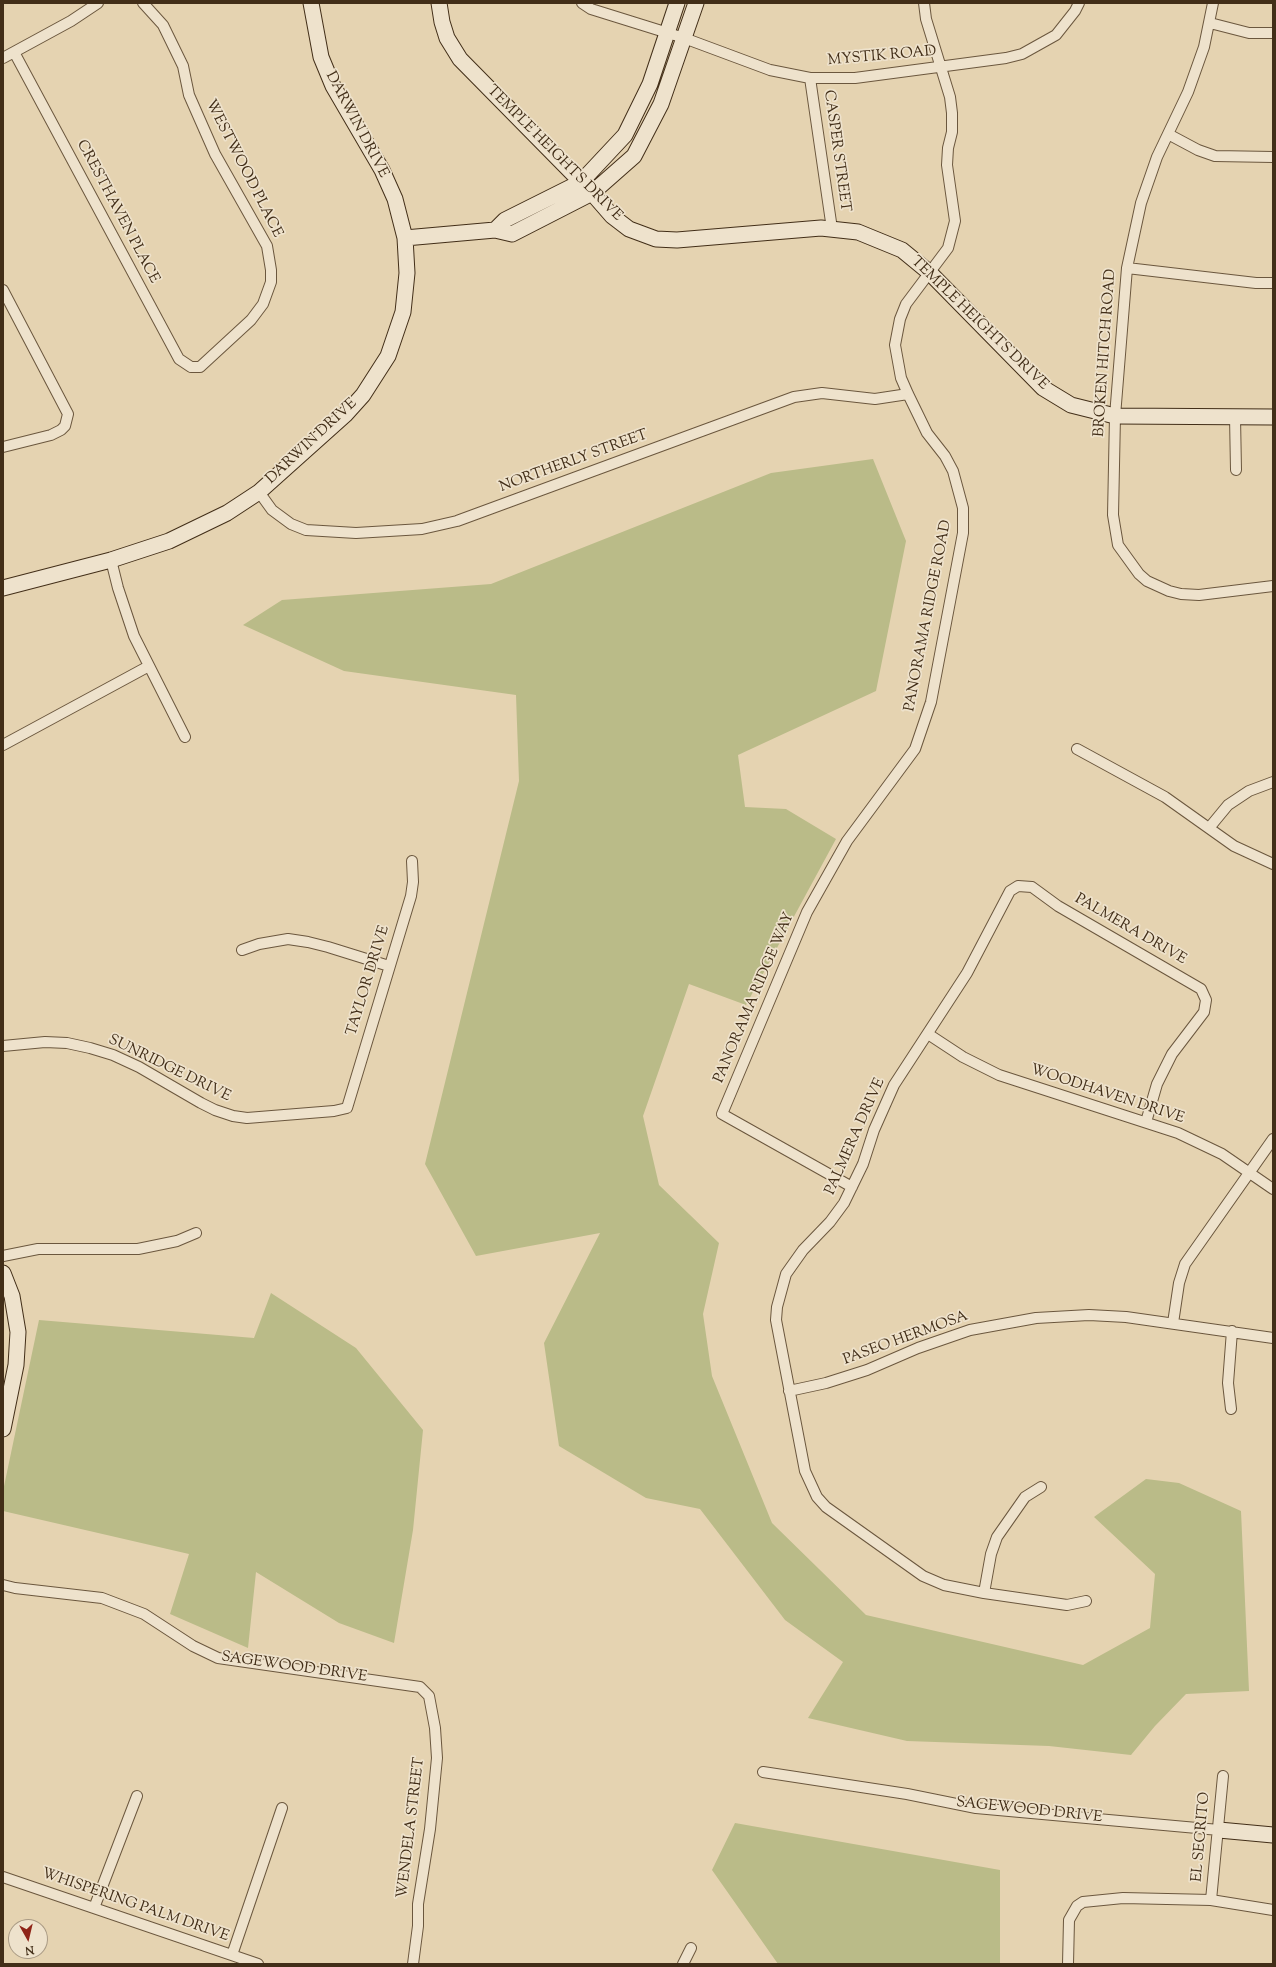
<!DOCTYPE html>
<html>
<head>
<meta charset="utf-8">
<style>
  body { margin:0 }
  #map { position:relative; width:1276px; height:1967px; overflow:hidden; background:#e5d3b1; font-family:"Sorts Mill Goudy",serif }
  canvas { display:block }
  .frame { position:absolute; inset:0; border:4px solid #422e18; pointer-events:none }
  .north { position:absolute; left:8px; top:1919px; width:40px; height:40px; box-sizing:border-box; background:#eee2cc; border:1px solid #a99a84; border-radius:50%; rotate:172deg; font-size:11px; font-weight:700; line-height:16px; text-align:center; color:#422e18 }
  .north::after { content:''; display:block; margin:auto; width:14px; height:18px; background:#8f2418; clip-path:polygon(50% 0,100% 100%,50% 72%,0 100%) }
</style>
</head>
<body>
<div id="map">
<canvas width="1276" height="1967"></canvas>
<div class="frame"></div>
<div class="north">N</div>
</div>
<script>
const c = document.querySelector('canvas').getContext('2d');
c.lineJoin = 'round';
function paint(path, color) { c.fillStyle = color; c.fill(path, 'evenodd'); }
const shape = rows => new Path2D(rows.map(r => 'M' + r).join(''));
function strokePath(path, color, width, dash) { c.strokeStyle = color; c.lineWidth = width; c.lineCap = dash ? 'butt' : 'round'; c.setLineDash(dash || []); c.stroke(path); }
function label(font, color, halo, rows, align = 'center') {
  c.font = font + ' "Sorts Mill Goudy",serif'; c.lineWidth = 3.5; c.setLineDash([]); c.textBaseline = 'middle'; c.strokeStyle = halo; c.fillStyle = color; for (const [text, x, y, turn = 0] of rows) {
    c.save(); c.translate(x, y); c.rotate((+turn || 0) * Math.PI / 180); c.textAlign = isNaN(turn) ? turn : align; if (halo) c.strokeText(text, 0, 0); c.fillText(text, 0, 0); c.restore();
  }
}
paint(shape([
  [873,459,906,541,876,691,738,755,745,807,786,809,836,839,746,1005,689,984,643,1116,659,1185,719,1243,703,1314,712,1376,772,1523,866,1615,1083,1665,1150,1628,1155,1574,1094,1517,1146,1479,1179,1483,1241,1511,1249,1691,1186,1694,1155,1726,1131,1755,1049,1746,907,1741,808,1718,843,1662,785,1620,700,1509,646,1498,559,1446,544,1343,600,1233,476,1256,425,1164,519,781,516,695,344,671,243,625,282,600,491,584,771,473],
  [271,1293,356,1348,423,1430,413,1530,394,1643,339,1623,256,1572,248,1648,170,1614,189,1554,3,1511,3,1491,39,1320,254,1338],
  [735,1823,1000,1870,1000,1964,778,1964,712,1870]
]), '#babb88');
const street = shape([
  [582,3,591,9,684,38,770,70,810,78,855,78,1006,58,1022,54,1056,35,1075,11,1079,3],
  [1213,3,1204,47,1188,92,1157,157,1141,203,1127,268,1115,416,1113,515,1118,545,1139,574,1147,581,1169,591,1181,594,1199,595,1273,586],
  [1210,23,1249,33,1273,33],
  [14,52,179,359,191,367,200,367,251,320,263,304,271,282,271,270,267,246,215,154,189,95,183,66,163,25,143,3],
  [3,58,71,21,98,3],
  [810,78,832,229],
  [1168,134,1198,150,1215,156,1273,157],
  [1127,268,1256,283,1273,283],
  [3,290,68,414,65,426,61,430,51,435,3,447],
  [1235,417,1236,470],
  [259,492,272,510,291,524,306,530,356,533,422,529,457,521,794,397,822,393,875,399,908,394],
  [111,560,118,588,134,636,185,737],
  [3,745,149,666],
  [1077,749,1165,797,1234,846,1273,864],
  [1209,828,1228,805,1249,791,1273,782],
  [242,950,259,944,288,939,308,942,328,947,389,966],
  [928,1034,963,1057,999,1075,1178,1133,1222,1154,1273,1189],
  [3,1046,45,1042,67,1043,90,1048,113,1055,139,1067,201,1103,215,1110,233,1116,247,1118,334,1111,347,1108,411,896,413,882,412,861],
  [852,1187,722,1114,807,912,847,841,915,749,931,702,963,533,963,508,953,471,945,456,927,433,908,394,901,378,895,345,900,319,906,304,948,248,955,221,947,165,948,148,952,132,952,113,950,97,926,19,924,3],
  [3,1256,38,1249,138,1249,177,1241,196,1233],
  [1173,1323,1179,1283,1185,1264,1273,1139],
  [789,1391,826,1383,867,1370,918,1348,970,1330,1036,1318,1089,1315,1126,1317,1273,1338],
  [1231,1409,1228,1383,1232,1331],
  [3,1585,15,1588,102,1598,144,1614,193,1646,218,1658,420,1687,429,1696,435,1728,437,1758,430,1829,418,1904,418,1926,413,1964],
  [984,1593,991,1554,997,1537,1025,1497,1041,1487],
  [1086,1601,1067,1605,984,1593,944,1585,923,1576,826,1507,817,1497,805,1471,776,1320,777,1307,786,1274,803,1250,830,1222,844,1203,863,1164,874,1130,894,1085,967,973,1010,891,1018,886,1032,887,1058,906,1201,989,1206,1000,1204,1012,1172,1054,1157,1084,1146,1122],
  [763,1772,907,1794,976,1808,1219,1830],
  [3,1877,258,1964],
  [1211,1900,1223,1776],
  [94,1908,137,1796],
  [232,1955,282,1808],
  [683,1964,691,1948],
  [1068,1964,1069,1920,1077,1906,1083,1902,1123,1898,1211,1900,1273,1910]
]);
const secondary = shape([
  [439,3,442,22,447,38,460,59,592,193,612,216,629,229,656,239,677,240,821,228,858,232,902,250,930,273,1043,388,1071,405,1115,416,1273,417],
  [495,230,505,220,581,182,625,135,650,84,677,3],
  [405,238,495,230,512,234,592,193,634,156,661,104,696,3],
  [3,588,111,560,169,541,227,513,259,492,345,415,363,395,388,356,403,312,407,273,405,238,395,199,382,170,333,86,321,57,311,3],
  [3,1273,12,1296,18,1332,16,1365,3,1429],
  [1219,1830,1273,1835]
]);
strokePath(street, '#6b573e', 12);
strokePath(secondary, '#422e18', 17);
strokePath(street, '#eee2cc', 10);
strokePath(secondary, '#eee2cc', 15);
label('15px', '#422e18', '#eee2cc', [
  ["MYSTIK ROAD",882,57,-5],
  ["DARWIN DRIVE",356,125,62],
  ["CASPER STREET",836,151,82],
  ["TEMPLE HEIGHTS DRIVE",554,154,45],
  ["WESTWOOD PLACE",243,169,63],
  ["CRESTHAVEN PLACE",117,212,62],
  ["TEMPLE HEIGHTS DRIVE",979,324,44],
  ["BROKEN HITCH ROAD",1106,353,-86],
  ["DARWIN DRIVE",312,442,-43],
  ["NORTHERLY STREET",574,462,-20],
  ["PANORAMA RIDGE ROAD",929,616,-79],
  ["PALMERA DRIVE",1130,930,30],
  ["TAYLOR DRIVE",369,981,-73],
  ["PANORAMA RIDGE WAY",755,998,-67],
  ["SUNRIDGE DRIVE",169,1069,26],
  ["WOODHAVEN DRIVE",1107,1095,18],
  ["PALMERA DRIVE",856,1137,-66],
  ["PASEO HERMOSA",906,1339,-20],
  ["SAGEWOOD DRIVE",294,1668,8],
  ["SAGEWOOD DRIVE",1029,1811,6],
  ["WENDELA STREET",412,1828,-83],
  ["EL SECRITO",1202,1837,-85],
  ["WHISPERING PALM DRIVE",135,1906,19]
]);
</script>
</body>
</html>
